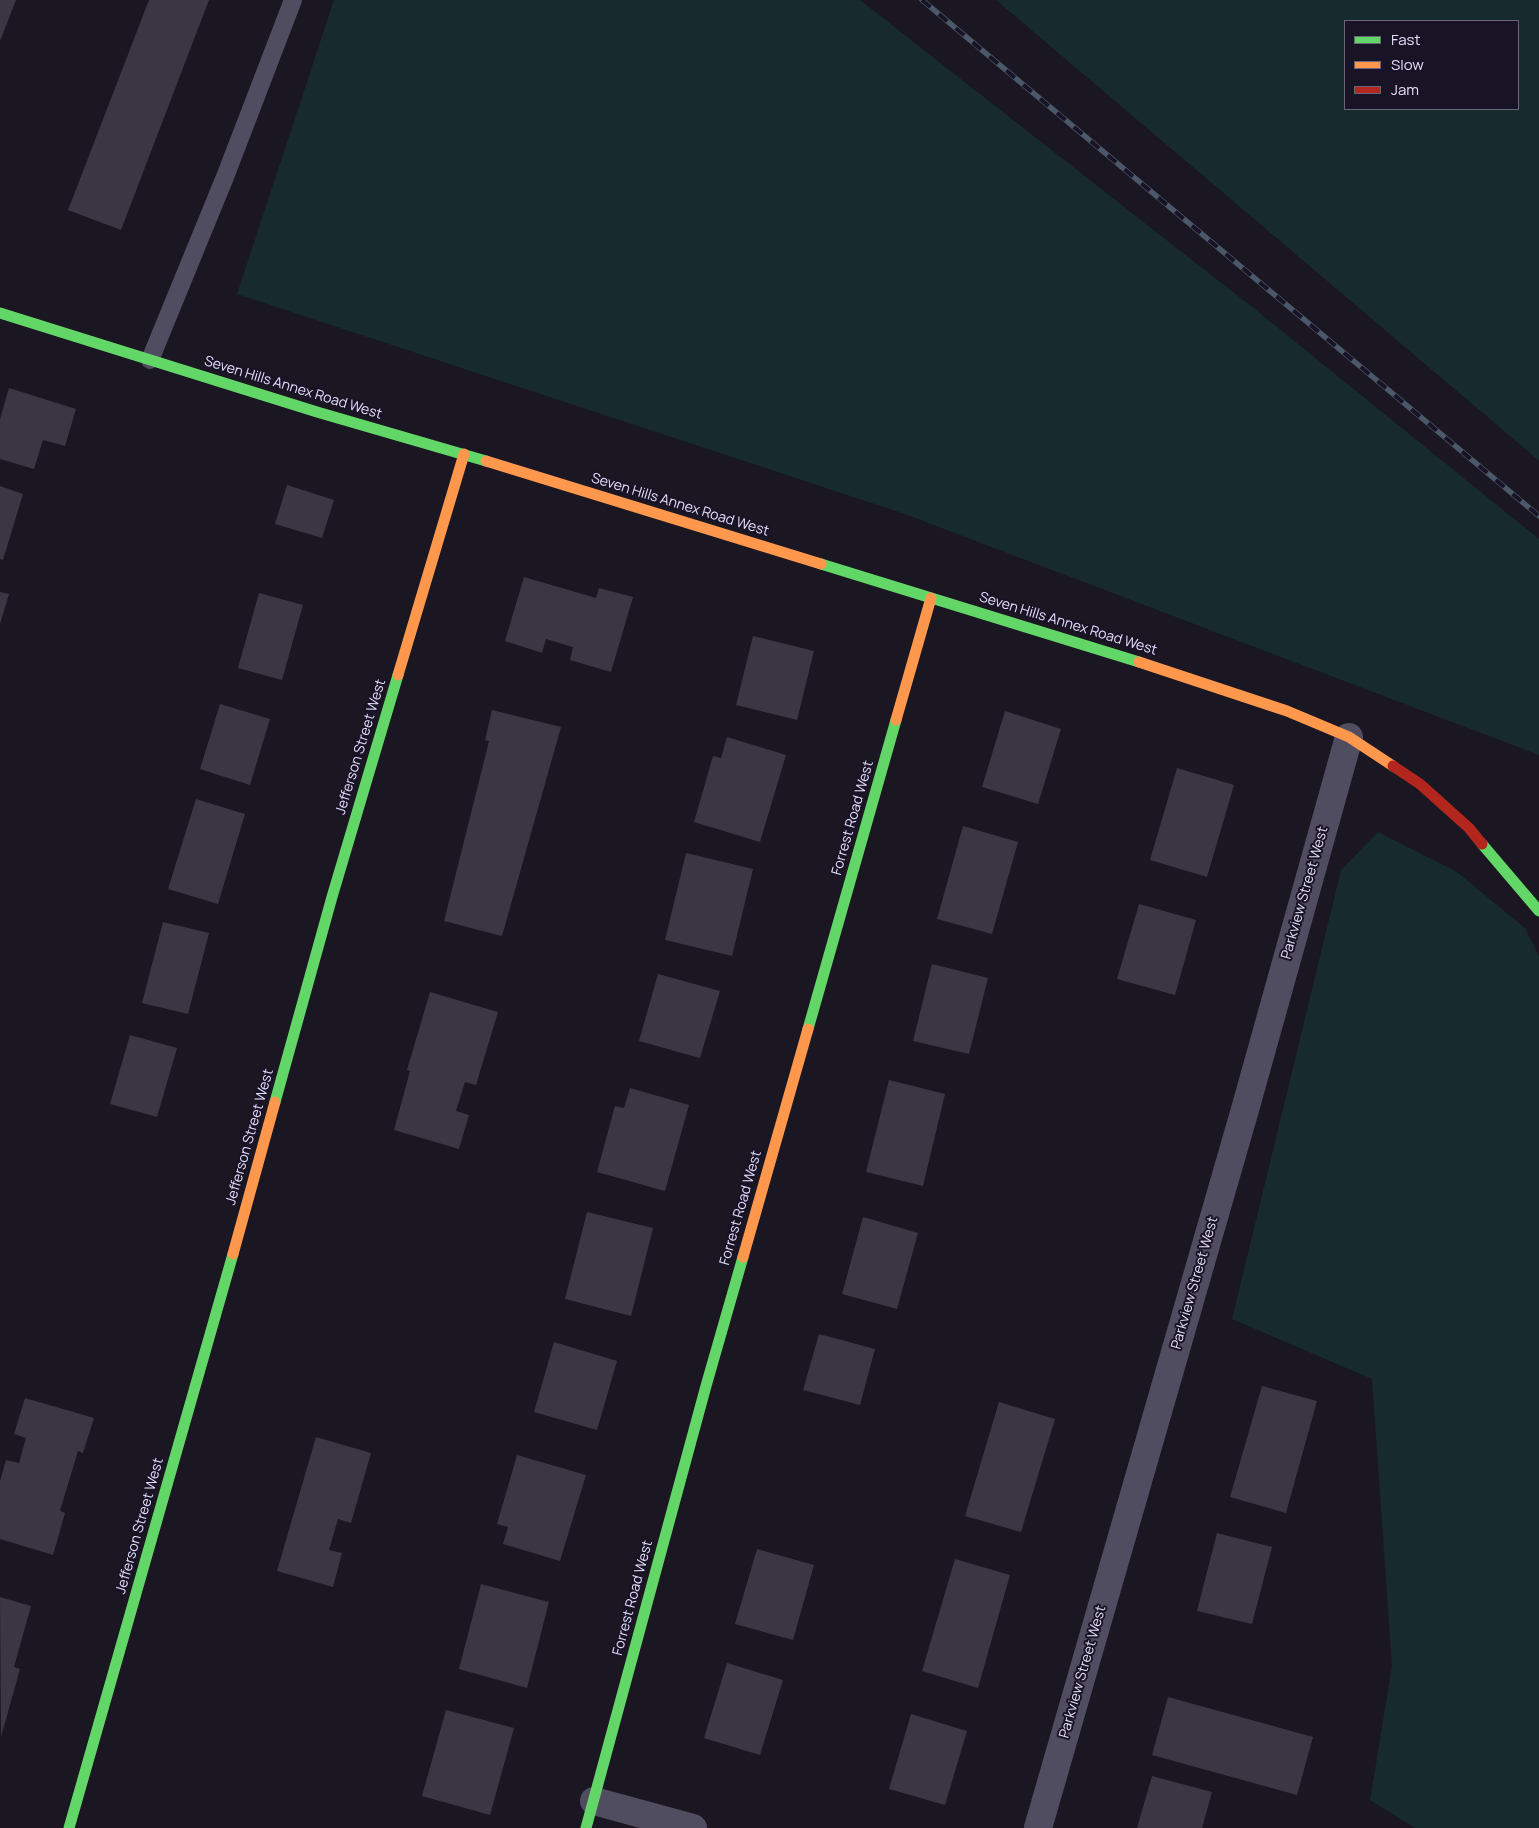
<!DOCTYPE html>
<html>
<head>
<meta charset="utf-8">
<style>
  body { margin:0 }
  #map { position:relative; width:1539px; height:1828px; overflow:hidden; background:#1a1722; font-family:Manrope,sans-serif }
  canvas { display:block }
  .legend { position:absolute; left:1344px; top:20px; width:175px; height:90px; box-sizing:border-box; background:#191326; border:1px solid #6a647b; margin:0; padding:6px 9px; list-style:none; font-size:15px; color:#e4ddfa }
  .legend li { display:flex; align-items:center; gap:10px; height:25px }
  .legend b { width:25px; border:1px solid #6a647b }
</style>
</head>
<body>
<div id="map">
<canvas width="1539" height="1828"></canvas>
<ul class="legend">
<li><b style="height:6px;background:#63d668"></b>Fast</li>
<li><b style="height:6px;background:#ff974d"></b>Slow</li>
<li><b style="height:6px;background:#b3261e"></b>Jam</li>
</ul>
</div>
<script>
const c = document.querySelector('canvas').getContext('2d');
c.lineJoin = 'round';
function paint(path, color) { c.fillStyle = color; c.fill(path, 'evenodd'); }
const shape = rows => new Path2D(rows.map(r => 'M' + r).join(''));
function strokePath(path, color, width, dash) { c.strokeStyle = color; c.lineWidth = width; c.lineCap = dash ? 'butt' : 'round'; c.setLineDash(dash || []); c.stroke(path); }
function label(font, color, halo, rows, align = 'center') {
  c.font = font + ' Manrope,sans-serif'; c.lineWidth = 4; c.setLineDash([]); c.textBaseline = 'middle'; c.strokeStyle = halo; c.fillStyle = color; for (const [text, x, y, turn = 0] of rows) {
    c.save(); c.translate(x, y); c.rotate((+turn || 0) * Math.PI / 180); c.textAlign = isNaN(turn) ? turn : align; if (halo) c.strokeText(text, 0, 0); c.fillText(text, 0, 0); c.restore();
  }
}
paint(shape([
  [334,0,860,0,1261,314,1539,539,1539,755,902,513,237,294],
  [996,0,1539,0,1539,461,1537,459],
  [1345,21,1518,21,1518,109,1345,109],
  [1378,832,1457,872,1525,928,1539,956,1539,1828,1415,1828,1370,1800,1392,1666,1372,1379,1232,1319,1341,870]
]), '#172a2d');
paint(shape([
  [0,0,16,0,0,41],
  [149,0,209,0,121,230,68,210],
  [9,388,76,409,65,446,43,440,34,469,0,459,0,419],
  [287,485,334,500,322,538,275,524],
  [0,486,23,494,3,560,0,559],
  [524,577,596,598,599,588,633,597,611,672,570,660,573,647,546,639,542,653,505,641],
  [0,592,9,594,0,624],
  [259,593,303,605,282,680,238,668],
  [753,636,814,651,797,720,736,705],
  [220,704,270,719,250,785,200,769],
  [492,710,561,727,502,936,444,921,489,741,485,740],
  [1005,711,1061,729,1038,804,982,787],
  [727,737,786,755,760,842,694,822,713,756,721,758],
  [1177,768,1234,785,1207,877,1150,860],
  [196,799,245,814,218,904,168,889],
  [963,826,1018,842,992,934,937,919],
  [686,853,753,869,732,956,665,940],
  [1139,904,1196,920,1175,995,1117,979],
  [163,922,209,933,188,1014,142,1003],
  [932,964,988,978,969,1054,913,1041],
  [658,974,720,991,700,1058,639,1041],
  [430,992,498,1012,476,1085,465,1082,456,1111,469,1115,459,1149,394,1130,410,1071,407,1070],
  [130,1035,177,1048,157,1117,110,1104],
  [889,1080,945,1094,923,1186,866,1172],
  [630,1088,689,1105,665,1191,597,1172,615,1106,624,1108],
  [587,1212,653,1228,631,1316,565,1299],
  [863,1217,918,1233,897,1309,842,1294],
  [819,1334,875,1349,860,1405,803,1390],
  [554,1342,617,1361,597,1430,534,1412],
  [1262,1386,1317,1401,1286,1513,1230,1497],
  [25,1398,94,1418,83,1453,78,1451,60,1511,65,1513,53,1555,0,1539,0,1481,6,1460,19,1463,26,1438,14,1434],
  [999,1402,1055,1419,1021,1532,965,1516],
  [316,1437,371,1453,351,1523,338,1519,329,1550,342,1553,333,1587,277,1571],
  [517,1455,586,1475,560,1561,503,1544,508,1527,497,1524],
  [1217,1533,1272,1547,1252,1624,1197,1611],
  [757,1549,814,1565,793,1640,735,1624],
  [955,1559,1010,1575,978,1688,922,1671],
  [481,1584,549,1602,527,1688,459,1669],
  [0,1597,31,1606,14,1667,20,1669,1,1737],
  [727,1663,783,1680,760,1755,704,1738],
  [1168,1697,1313,1737,1297,1795,1152,1755],
  [446,1710,514,1728,490,1815,422,1796],
  [911,1714,967,1731,945,1805,889,1789],
  [1152,1776,1212,1792,1202,1828,1137,1828]
]), '#3a3643');
strokePath(shape([
  [150,360,225,177,293,0]
]), '#514d61', 18);
strokePath(shape([
  [594,1801,693,1828],
  [1038,1828,1246,1106,1349,737]
]), '#514d61', 28);
strokePath(shape([
  [0,313,317,412,486,461],
  [821,564,1139,662],
  [1482,844,1539,911],
  [808,1029,896,720],
  [275,1102,332,897,398,675],
  [69,1828,233,1254],
  [586,1828,706,1386,743,1257]
]), '#63d668', 11);
strokePath(shape([
  [486,461,821,564],
  [1139,662,1287,711,1349,737,1393,766],
  [398,675,464,454],
  [896,720,931,598],
  [233,1254,275,1102],
  [743,1257,808,1029]
]), '#ff974d', 11);
strokePath(shape([
  [1393,766,1420,784,1469,828,1482,844]
]), '#b3261e', 11);
const rail = shape([
  [922,0,1539,516]
]);
strokePath(rail, '#4b5869', 5.5);
strokePath(rail, '#191326', 4, [11]);
label('14px', '#e4ddfa', '#191326', [
  ["Seven Hills Annex Road West",293,388,17],
  ["Seven Hills Annex Road West",680,505,17],
  ["Seven Hills Annex Road West",1068,624,17],
  ["Jefferson Street West",361,747,-73],
  ["Forrest Road West",853,818,-74],
  ["Parkview Street West",1305,893,-74],
  ["Jefferson Street West",250,1137,-74],
  ["Forrest Road West",741,1208,-74],
  ["Parkview Street West",1195,1283,-74],
  ["Jefferson Street West",140,1526,-74],
  ["Forrest Road West",633,1598,-75],
  ["Parkview Street West",1083,1672,-74]
]);
</script>
</body>
</html>
